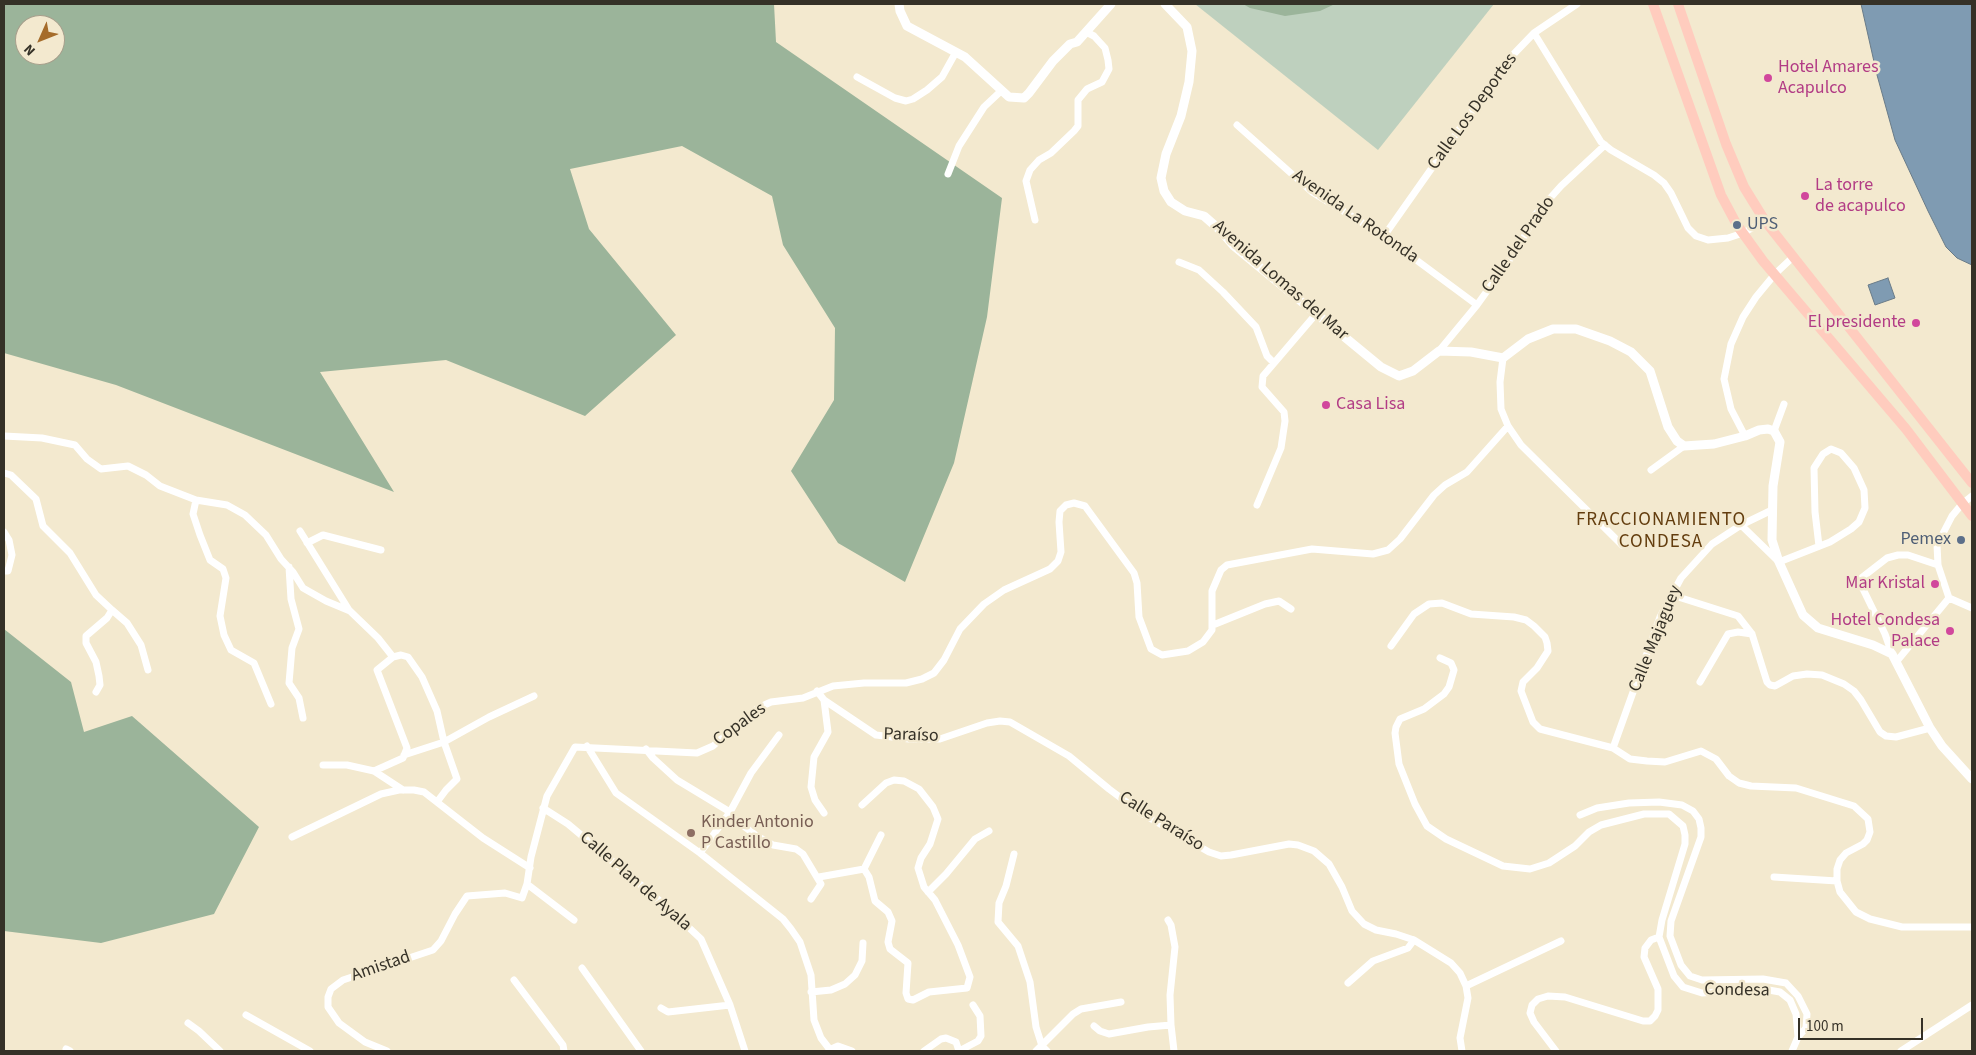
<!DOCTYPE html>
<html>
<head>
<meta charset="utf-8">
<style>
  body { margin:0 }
  #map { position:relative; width:1976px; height:1055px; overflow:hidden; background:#f3e9cf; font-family:"Source Sans 3",sans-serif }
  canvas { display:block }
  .frame { position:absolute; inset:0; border:5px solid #353127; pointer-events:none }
  .north { position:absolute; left:15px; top:15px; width:50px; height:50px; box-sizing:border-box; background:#f3e9cf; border:1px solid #a79f8c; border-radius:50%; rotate:226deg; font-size:14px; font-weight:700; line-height:20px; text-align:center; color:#353127 }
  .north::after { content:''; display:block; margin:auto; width:18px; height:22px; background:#a56c2b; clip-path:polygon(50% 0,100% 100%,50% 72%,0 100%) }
  .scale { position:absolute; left:1798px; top:1018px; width:125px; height:22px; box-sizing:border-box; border:2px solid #353127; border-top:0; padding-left:6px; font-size:15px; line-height:18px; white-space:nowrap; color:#353127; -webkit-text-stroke:4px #f3e9cf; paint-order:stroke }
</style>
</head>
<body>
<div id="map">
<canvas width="1976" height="1055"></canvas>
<div class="frame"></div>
<div class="north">N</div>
<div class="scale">100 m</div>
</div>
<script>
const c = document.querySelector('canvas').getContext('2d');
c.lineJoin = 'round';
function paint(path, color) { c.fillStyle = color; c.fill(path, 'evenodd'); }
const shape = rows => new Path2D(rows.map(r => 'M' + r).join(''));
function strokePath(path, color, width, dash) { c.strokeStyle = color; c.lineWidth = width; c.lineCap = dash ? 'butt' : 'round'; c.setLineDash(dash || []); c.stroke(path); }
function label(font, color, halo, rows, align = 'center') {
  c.font = font + ' "Source Sans 3",sans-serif'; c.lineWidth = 5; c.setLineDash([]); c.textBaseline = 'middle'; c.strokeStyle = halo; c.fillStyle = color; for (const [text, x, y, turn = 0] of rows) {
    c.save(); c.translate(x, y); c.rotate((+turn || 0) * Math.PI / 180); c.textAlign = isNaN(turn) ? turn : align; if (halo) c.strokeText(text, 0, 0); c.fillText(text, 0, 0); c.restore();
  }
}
paint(shape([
  [1195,4,1494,4,1378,150]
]), '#bed0be');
paint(shape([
  [4,4,774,4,776,42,1002,198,987,317,954,463,905,582,838,543,791,471,834,400,835,328,783,245,772,196,682,146,570,169,589,229,676,335,585,416,446,360,320,372,394,492,116,385,4,353],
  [25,25,55,25,55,55,25,55],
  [1243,4,1335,4,1320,11,1285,16,1250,8],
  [4,629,71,682,84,732,132,716,259,827,214,914,101,943,4,931]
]), '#9bb49a');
const water = shape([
  [1861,4,1972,4,1972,265,1957,258,1946,247,1928,211,1895,140,1877,75,1861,4],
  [1888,278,1895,298,1875,305,1868,285,1888,278]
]);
paint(water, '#7f9bb2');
strokePath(water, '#697b88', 1);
strokePath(shape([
  [1534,33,1601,142,1611,150,1654,175,1664,183,1671,193,1688,228,1696,236,1708,240,1728,238,1743,233,1765,221],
  [857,77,895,98,906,101,913,99,927,90,942,77,956,52],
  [1237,125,1312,192,1384,236,1477,305],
  [948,174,959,146,984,107,1001,91],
  [1035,220,1026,181,1030,170,1039,160,1051,153,1074,131,1078,126,1078,100,1087,89,1102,82,1109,69,1108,60,1105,48,1094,36,1086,32],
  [1384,236,1508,60,1534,33,1577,4],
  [1179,262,1199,270,1223,292,1256,327,1267,356,1274,363],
  [1439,351,1477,305,1520,245,1535,215,1561,186,1605,145],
  [1503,358,1500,382,1501,409,1508,426,1521,445,1622,545],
  [1774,431,1784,404],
  [4,436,42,438,75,445,87,459,101,469,128,466,146,475,160,486,196,500,227,505,245,515,266,535,281,559,293,572,303,588,326,601,350,611,378,638,393,657],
  [1745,436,1731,409,1724,379,1731,344,1743,317,1756,297,1775,274,1793,257],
  [1651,470,1684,446],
  [4,473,11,475,36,499,43,526,70,553,96,595,112,610,107,618,86,636,86,643,96,662,99,676,100,685,96,692],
  [1972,496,1962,504,1952,516,1937,545,1938,565,1949,598,1972,608],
  [196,500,193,514,200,535,210,560,223,569,226,578,220,616,224,635,231,650,254,663,271,704],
  [1257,505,1281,448,1285,421,1284,412,1262,387,1263,376,1316,314],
  [1741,525,1779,562,1830,542,1851,529,1859,522,1865,508,1864,490,1854,468,1841,453,1831,449,1823,454,1814,468,1815,512,1819,546],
  [300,531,349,610],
  [4,532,9,540,12,555,8,571,4,571],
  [307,543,323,535,381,550],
  [289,567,291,599,299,629,292,648,289,683,299,698,303,718],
  [1672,595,1738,616,1752,634,1767,682,1770,685,1775,686,1793,676,1807,674,1822,675,1844,684,1854,691,1861,700,1880,732,1886,736,1896,737,1930,728],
  [112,610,127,623,141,645,148,670],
  [1213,625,1265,604,1279,601,1291,609],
  [1391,646,1414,614,1429,604,1442,603,1471,614,1514,617,1526,620,1534,626,1545,637,1547,643,1548,651,1537,668,1523,682,1521,691,1533,722,1540,729,1613,748,1630,759,1647,761,1665,762,1701,751,1716,759,1729,776,1739,783,1751,786,1796,788,1854,806,1868,819,1870,832,1867,840,1863,844,1846,853,1840,860,1837,869,1837,881,1840,892,1856,912,1870,919,1902,927,1972,927],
  [1892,654,1885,634,1863,589,1860,579,1887,558,1898,555,1908,555,1938,565],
  [1440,658,1451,663,1454,670,1449,687,1444,694,1424,709,1400,719,1396,727,1395,733,1399,764,1415,804,1427,826,1446,839,1503,866,1530,869,1549,863,1575,846,1589,832,1601,825,1644,814,1669,814,1683,826,1685,835,1685,844,1662,920,1659,937,1674,976,1683,987,1702,993,1763,989,1780,992,1790,1000,1796,1014,1798,1037,1792,1051],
  [1897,661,1949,598],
  [1700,682,1728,634,1738,632,1752,634],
  [817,691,824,700,876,735,909,739,940,739,987,723,1000,721,1010,722,1069,756,1109,789,1141,813,1209,852,1221,856,1231,855,1289,844,1298,845,1314,851,1329,864,1342,887,1352,911,1364,924,1376,930,1396,934,1414,940,1451,963,1460,973,1466,986,1468,998,1460,1038,1462,1051],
  [824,700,828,732,814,757,811,787,815,800,824,813],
  [587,746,616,793,700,853,783,919,791,929,800,942,811,975,814,1020,821,1038,831,1051],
  [1613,748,1660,617,1681,578,1712,544,1741,525,1772,510],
  [646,749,653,758,677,780,730,812,734,819,757,836,773,845,796,849,803,854,821,884,811,899],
  [404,755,444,742,489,717,534,696],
  [323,765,347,765,374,771,403,790],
  [374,771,403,758,407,748,377,670,393,657,401,655,408,657,422,677,437,711,444,742,457,779,446,790,437,802],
  [862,805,886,783,894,780,904,781,919,789,933,807,938,819,930,844,921,858,918,868,924,887,935,900,958,945,970,977,967,988,929,992,913,1000,908,999,906,993,908,963,890,949,888,942,892,921,888,912,875,901,869,877,864,869],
  [543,808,568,824,667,907,701,939,730,1005,745,1051],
  [1580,815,1597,808,1629,803,1659,802,1682,805,1693,811,1699,819,1701,828,1701,837,1671,921,1670,936,1681,965,1690,976,1702,980,1763,979,1786,983,1798,996,1807,1014,1806,1028,1798,1037],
  [292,837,381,794,399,790,414,790,424,792,483,838,530,868],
  [700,853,730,812,751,773,779,735],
  [1014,854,1006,886,999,903,998,922,1018,946,1030,982,1036,1027,1042,1046,1047,1051],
  [864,869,881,835],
  [819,877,864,869],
  [1774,877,1837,881],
  [527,884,574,920],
  [928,892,946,874,975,839,989,831],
  [1168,920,1171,925,1175,947,1170,995,1171,1025,1174,1051],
  [582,968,641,1051],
  [514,980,563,1045,564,1051],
  [1348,983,1373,961,1408,948,1414,940],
  [1466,986,1561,941],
  [811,992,831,990,845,984,855,975,862,961,863,943],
  [661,1008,668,1012,730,1005],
  [246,1015,310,1051],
  [188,1023,199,1031,220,1051],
  [1094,1026,1100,1031,1109,1034,1148,1027,1171,1025],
  [66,1049,70,1051],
  [829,1050,838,1046,852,1051],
  [387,1051,365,1042,339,1023,328,1007,328,997,331,989,343,980,433,950,441,941,455,914,467,896,505,893,522,898,527,884,531,857,547,796,575,747,697,753,713,746,747,716,760,707,771,702,803,698,833,686,864,683,906,683,922,679,934,673,944,660,960,629,984,604,1004,590,1050,569,1058,561,1061,552,1059,522,1060,511,1066,505,1074,503,1085,506,1134,573,1137,583,1139,617,1151,649,1162,655,1188,651,1203,642,1212,630,1212,591,1221,570,1227,565,1312,549,1373,554,1388,550,1400,539,1434,495,1445,485,1467,472,1508,426],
  [924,1051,941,1039,946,1038,956,1042,959,1051],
  [959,1051,978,1041,981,1036,980,1016,973,1005],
  [1036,1051,1073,1014,1081,1009,1121,1002],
  [1556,1051,1534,1022,1530,1013,1532,1005,1538,999,1548,996,1565,997,1643,1021,1650,1021,1655,1016,1658,1010,1658,989,1644,957,1645,948,1651,940,1659,937],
  [1901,1051,1972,1005]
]), '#fff', 7);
strokePath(shape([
  [899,4,900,11,907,26,965,57,1009,97,1024,98,1029,93,1053,61,1070,44,1077,42,1111,4],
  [1165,4,1187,27,1192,51,1189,82,1181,116,1166,154,1161,178,1164,191,1171,202,1185,211,1204,216,1220,230,1234,246,1381,367,1399,376,1413,371,1439,351,1471,352,1503,358,1528,339,1553,329,1576,329,1610,341,1631,352,1650,371,1668,427,1677,441,1684,446,1714,444,1745,436,1759,430,1768,429,1774,431,1780,442,1773,486,1772,540,1779,562,1803,615,1818,628,1873,645,1892,654,1930,728,1942,746,1972,779]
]), '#fff', 9);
strokePath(shape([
  [1653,4,1721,195,1737,225,1763,261,1906,429,1972,516],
  [1678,4,1726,144,1744,187,1765,221,1972,483]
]), '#ffccbe', 10);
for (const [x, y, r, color] of [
  [1768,78,5,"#d1479c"],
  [1805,196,5,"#d1479c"],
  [1737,225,5,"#5c6f8a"],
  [1916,323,5,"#d1479c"],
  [1326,405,5,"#d1479c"],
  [1961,540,5,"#5c6f8a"],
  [1935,584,5,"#d1479c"],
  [1950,631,5,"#d1479c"],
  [691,833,5,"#8d6e63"]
]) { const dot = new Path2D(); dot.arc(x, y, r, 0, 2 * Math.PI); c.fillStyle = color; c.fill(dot); strokePath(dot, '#f3e9cf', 2); }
label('18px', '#b23c85', '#f3e9cf', [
  ["Hotel Amares",1778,68],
  ["Acapulco",1778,89],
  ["La torre",1815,186],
  ["de acapulco",1815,207],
  ["El presidente",1906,323,"right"],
  ["Casa Lisa",1336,405],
  ["Mar Kristal",1925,584,"right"],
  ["Hotel Condesa",1940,621,"right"],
  ["Palace",1940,642,"right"]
], 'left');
label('18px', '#353127', '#f3e9cf', [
  ["Calle Los Deportes",1473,112,-54],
  ["Avenida La Rotonda",1355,217,35],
  ["Calle del Prado",1519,245,-55],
  ["Avenida Lomas del Mar",1280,281,41],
  ["Calle Majaguey",1656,639,-68],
  ["Copales",740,725,-36],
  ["Paraíso",911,736,2],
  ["Calle Paraíso",1161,822,32],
  ["Calle Plan de Ayala",635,882,41],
  ["Amistad",381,967,-19],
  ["Condesa",1737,991,1]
]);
label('18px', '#4e5e75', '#f3e9cf', [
  ["UPS",1747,225],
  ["Pemex",1951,540,"right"]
], 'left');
label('18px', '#785e54', '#f3e9cf', [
  ["Kinder Antonio",701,823],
  ["P Castillo",701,844]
], 'left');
c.letterSpacing = '1px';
label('19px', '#633d0e', '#f3e9cf', [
  ["FRACCIONAMIENTO",1661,521],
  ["CONDESA",1661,543]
]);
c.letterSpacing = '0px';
</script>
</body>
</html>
